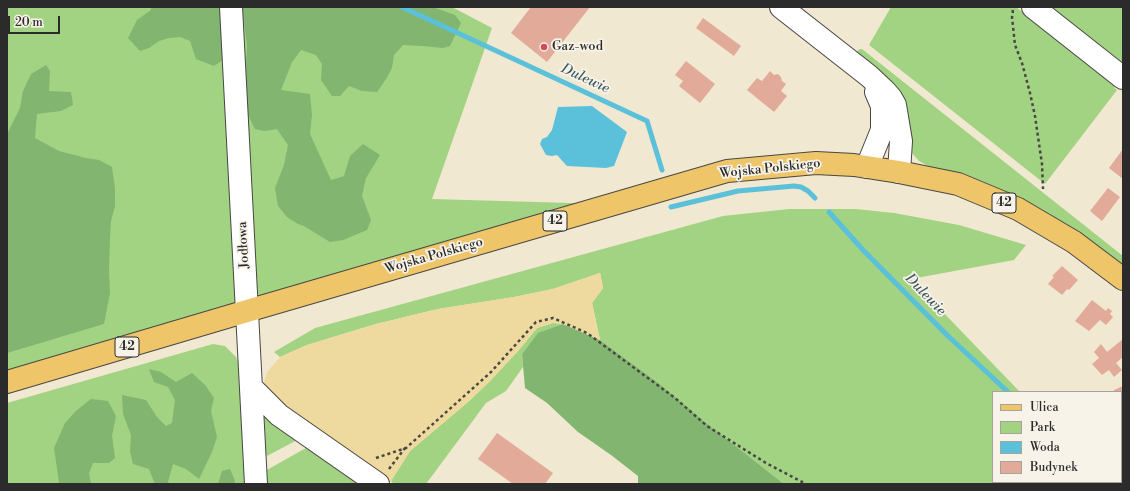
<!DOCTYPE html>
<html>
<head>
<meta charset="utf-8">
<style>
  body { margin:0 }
  #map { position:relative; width:1130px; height:491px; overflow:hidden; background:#f1e8d1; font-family:"Libre Bodoni",serif }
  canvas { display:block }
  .frame { position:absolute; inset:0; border:8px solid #2b2b2b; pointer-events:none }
  .legend { position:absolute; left:992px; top:391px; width:130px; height:92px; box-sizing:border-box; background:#f7f3e8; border:1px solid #a5a39c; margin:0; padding:5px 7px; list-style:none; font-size:12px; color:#2b2b2b }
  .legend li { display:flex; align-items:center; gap:8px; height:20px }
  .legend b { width:20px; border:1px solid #a5a39c }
  .scale { position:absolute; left:8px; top:16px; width:52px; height:18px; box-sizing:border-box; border:2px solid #2b2b2b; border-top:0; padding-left:5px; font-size:12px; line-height:14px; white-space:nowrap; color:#2b2b2b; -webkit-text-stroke:3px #f7f3e8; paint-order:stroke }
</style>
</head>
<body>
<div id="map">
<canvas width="1130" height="491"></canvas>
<div class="frame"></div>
<ul class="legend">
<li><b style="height:5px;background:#eec569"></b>Ulica</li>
<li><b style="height:11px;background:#a2d382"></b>Park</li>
<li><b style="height:11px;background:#5bc0d9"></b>Woda</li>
<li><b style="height:11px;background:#e2aa98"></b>Budynek</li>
</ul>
<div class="scale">20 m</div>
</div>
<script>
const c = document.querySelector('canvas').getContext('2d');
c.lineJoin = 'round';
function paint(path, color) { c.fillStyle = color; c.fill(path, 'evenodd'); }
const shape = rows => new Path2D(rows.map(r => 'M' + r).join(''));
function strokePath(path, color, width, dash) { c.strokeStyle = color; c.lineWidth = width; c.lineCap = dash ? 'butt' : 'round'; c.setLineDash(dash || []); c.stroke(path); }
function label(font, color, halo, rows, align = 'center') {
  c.font = font + ' "Libre Bodoni",serif'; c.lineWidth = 3.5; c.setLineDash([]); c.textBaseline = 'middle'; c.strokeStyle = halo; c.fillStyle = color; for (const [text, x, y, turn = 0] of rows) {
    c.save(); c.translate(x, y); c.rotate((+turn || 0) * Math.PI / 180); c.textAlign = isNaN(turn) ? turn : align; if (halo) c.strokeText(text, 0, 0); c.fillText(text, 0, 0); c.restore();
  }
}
paint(shape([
  [7,7,452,7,492,28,432,199,606,204,7,373],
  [891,7,1016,7,1116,86,1114,88,1117,90,1045,184,869,45],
  [1050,7,1123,7,1123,64],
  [860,49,862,49,1123,256,1123,264,1088,239,1044,212,1010,194,977,180,928,166,919,161,911,152,892,84,885,75,856,52],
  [789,209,856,209,894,213,959,225,1026,245,1014,260,911,279,1020,392,993,392,993,482,1096,482,1097,484,784,484,705,422,661,385,600,340,592,303,603,288,600,273,553,289,514,297,438,309,376,324,307,345,280,357,274,352,315,328,723,216],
  [553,323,563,324,538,334,522,354,523,367,506,391,486,403,426,484,394,484,391,481,410,451,468,402,490,381,518,351,537,328],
  [213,344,225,346,236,357,240,369,247,484,7,484,7,403],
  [269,410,299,439,267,456,261,443,260,415],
  [313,444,368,484,266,484,265,471]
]), '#a2d382');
paint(shape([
  [151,7,219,7,222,27,223,60,214,66,196,59,190,41,180,37,169,38,159,41,149,48,140,51,128,38,137,20,151,10],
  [242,7,433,7,455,15,461,23,450,46,443,48,423,46,403,45,394,55,392,68,386,79,377,92,362,91,349,86,340,96,332,96,321,80,322,64,316,55,301,50,292,62,281,90,310,94,312,115,310,134,331,180,344,176,350,156,363,144,380,155,366,178,362,196,371,220,367,230,343,240,330,242,304,226,298,224,287,217,278,206,275,188,284,165,288,145,277,129,264,131,255,129,247,113,245,86,247,46],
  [46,65,50,71,49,91,71,92,73,105,61,111,37,114,35,138,59,151,86,158,99,160,112,167,115,188,115,206,111,221,110,239,109,271,110,293,104,324,7,353,7,134,20,108,23,91,31,74],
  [563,324,600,340,661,385,705,422,784,484,638,484,638,476,611,455,578,432,547,403,525,388,522,354,538,333],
  [149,369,161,372,176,382,192,373,205,385,214,398,211,411,217,437,212,452,199,479,186,469,173,464,168,482,169,484,155,484,149,469,133,464,130,451,131,435,123,414,122,395,146,400,157,417,166,426,172,423,175,400,168,387,154,382],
  [91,399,108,401,116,416,112,436,115,458,109,463,93,463,89,473,91,484,58,484,59,482,54,448,65,423,76,411],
  [230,469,235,481,234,484,218,484,222,471]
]), '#81b570');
paint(shape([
  [600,273,603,288,592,303,600,340,563,324,553,323,537,328,518,351,490,381,468,402,410,451,391,481,388,484,261,392,267,372,280,357,307,345,376,324,438,309,514,297,553,289]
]), '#eeda9e');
paint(shape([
  [592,106,627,132,614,166,606,168,567,166,557,155,552,156,546,155,540,144,542,139,547,137,552,130,558,107]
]), '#5bc0d9');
strokePath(shape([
  [402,7,647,121,662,170],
  [671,207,738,191,794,186,801,187,808,191,815,198],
  [829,212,863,250,948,336,1008,392],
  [1083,482,1084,484]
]), '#5bc0d9', 5);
paint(shape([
  [531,7,590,7,547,62,511,33],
  [703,18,741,46,734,56,696,28],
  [686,61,715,84,700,103,679,86,683,81,675,75],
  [770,71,774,75,778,74,781,77,782,81,786,84,781,91,787,96,774,112,747,90,757,78,762,81],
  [1123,149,1123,179,1109,168],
  [1108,188,1120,197,1102,221,1090,211],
  [1062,266,1078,280,1069,290,1067,289,1062,295,1048,284,1054,277,1052,276],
  [1092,300,1106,311,1108,308,1112,311,1110,314,1113,317,1106,325,1100,320,1089,331,1075,321],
  [1123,339,1123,357,1116,363,1122,370,1114,377,1109,370,1102,375,1092,364,1099,358,1094,352,1101,344,1107,352],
  [1123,386,1123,413,1121,408,1121,392,1114,392,1114,390],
  [497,433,553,473,545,484,513,484,478,459]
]), '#e2aa98');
const minor = shape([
  [231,7,256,484],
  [781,7,869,76,885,91,891,98,895,105,901,141,899,172],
  [1033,7,1123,78],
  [867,167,882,130,882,106,876,92],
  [251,387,279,415,378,484]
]);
const major = shape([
  [7,382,247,311,727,171,816,163,854,165,899,172,958,184,1018,209,1074,242,1123,279]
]);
strokePath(minor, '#494744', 24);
strokePath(major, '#494744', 24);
strokePath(shape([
  [1013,10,1012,17,1015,45,1022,63,1030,93,1035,116,1042,164,1043,189],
  [376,458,406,448,491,372,536,322,553,318,587,333,675,398,707,426,766,463,806,484],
  [389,469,405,448]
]), '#494744', 2.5, [3, 3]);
strokePath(minor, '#fff', 22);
strokePath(major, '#eec569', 22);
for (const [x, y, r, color] of [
  [544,47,4,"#d1495b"]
]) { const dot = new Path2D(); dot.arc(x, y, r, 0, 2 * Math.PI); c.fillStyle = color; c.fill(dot); strokePath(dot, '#f7f3e8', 1.5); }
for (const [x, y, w] of [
  [1004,203,24],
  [555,221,24],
  [127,347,24]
]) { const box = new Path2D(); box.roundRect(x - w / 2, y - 10, w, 20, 3); c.fillStyle = '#f7f3e8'; c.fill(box); strokePath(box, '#2b2b2b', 1); }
label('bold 12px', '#2b2b2b', null, [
  ["42",1004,203],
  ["42",555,221],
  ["42",127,347]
]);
label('13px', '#2b2b2b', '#f7f3e8', [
  ["Gaz-wod",552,47]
], 'left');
label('13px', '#2b2b2b', '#f7f3e8', [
  ["Wojska Polskiego",770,169,-6],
  ["Jodłowa",244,245,-93],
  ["Wojska Polskiego",434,256,-16]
]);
label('italic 14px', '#39585f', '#f7f3e8', [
  ["Dulewie",585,79,25],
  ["Dulewie",925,295,46]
]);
</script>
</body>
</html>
